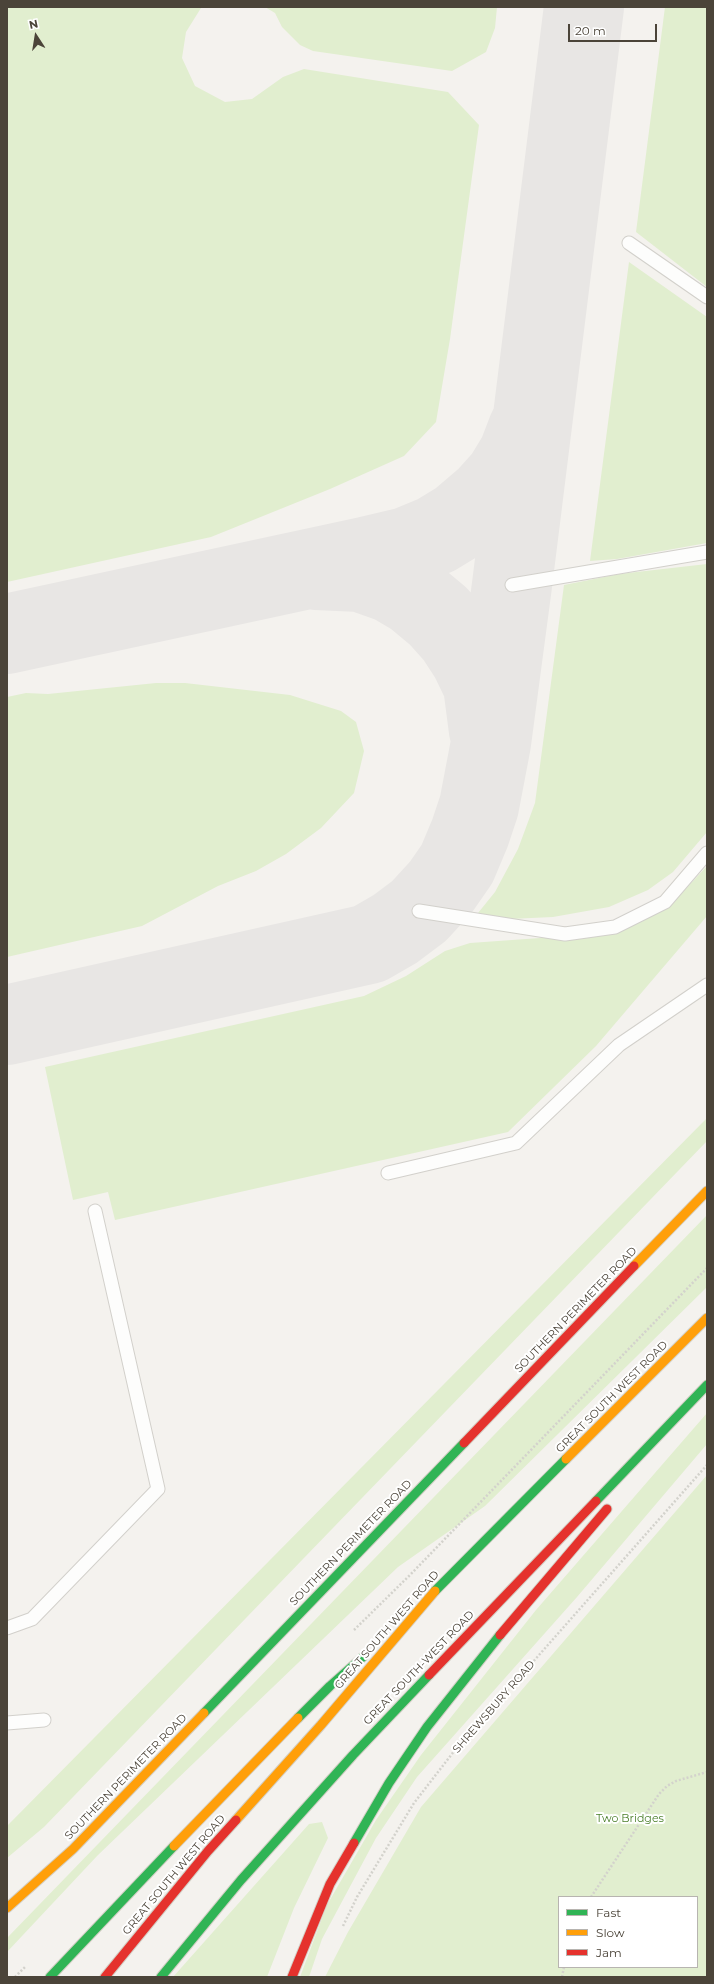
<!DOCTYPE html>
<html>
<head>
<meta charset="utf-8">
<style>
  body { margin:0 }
  #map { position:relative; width:714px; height:1984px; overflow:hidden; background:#f4f2ee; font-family:Montserrat,sans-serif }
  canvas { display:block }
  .frame { position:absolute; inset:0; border:8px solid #4b4439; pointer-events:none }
  .legend { position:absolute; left:558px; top:1896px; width:140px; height:72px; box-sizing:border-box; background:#fff; border:1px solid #b7b4b0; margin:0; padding:5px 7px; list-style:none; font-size:12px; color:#4b4439 }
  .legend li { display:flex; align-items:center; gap:8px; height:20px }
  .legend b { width:20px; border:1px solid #b7b4b0 }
  .north { position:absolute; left:16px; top:16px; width:40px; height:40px; -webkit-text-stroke:3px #fff; paint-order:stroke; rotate:348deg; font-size:11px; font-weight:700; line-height:16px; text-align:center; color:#4b4439 }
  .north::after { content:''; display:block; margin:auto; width:14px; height:18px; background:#4b4439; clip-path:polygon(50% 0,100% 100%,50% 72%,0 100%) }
  .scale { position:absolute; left:568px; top:24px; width:89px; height:18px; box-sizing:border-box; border:2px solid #4b4439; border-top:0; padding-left:5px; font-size:12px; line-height:14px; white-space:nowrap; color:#4b4439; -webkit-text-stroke:3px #fff; paint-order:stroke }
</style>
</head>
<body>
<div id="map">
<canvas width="714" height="1984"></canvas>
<div class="frame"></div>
<ul class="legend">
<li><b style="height:5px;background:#30b455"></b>Fast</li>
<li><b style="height:5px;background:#ff9f0a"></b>Slow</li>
<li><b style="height:5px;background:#e5322d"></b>Jam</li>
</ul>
<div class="north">N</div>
<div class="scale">20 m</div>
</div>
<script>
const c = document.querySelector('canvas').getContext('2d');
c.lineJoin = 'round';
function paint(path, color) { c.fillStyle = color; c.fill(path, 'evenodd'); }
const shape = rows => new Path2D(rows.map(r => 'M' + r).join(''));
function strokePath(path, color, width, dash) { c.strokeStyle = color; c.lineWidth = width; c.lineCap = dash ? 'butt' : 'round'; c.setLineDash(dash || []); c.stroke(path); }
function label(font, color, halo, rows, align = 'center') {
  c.font = font + ' Montserrat,sans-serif'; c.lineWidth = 4; c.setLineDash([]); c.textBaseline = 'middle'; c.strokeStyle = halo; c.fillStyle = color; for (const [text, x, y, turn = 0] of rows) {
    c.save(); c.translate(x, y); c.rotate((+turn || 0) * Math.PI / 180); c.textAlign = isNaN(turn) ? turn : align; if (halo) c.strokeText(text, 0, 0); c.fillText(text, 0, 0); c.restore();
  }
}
paint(shape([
  [7,7,204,7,201,8,186,32,182,58,195,86,225,102,252,99,283,77,304,69,448,92,479,125,450,339,436,422,404,456,330,489,211,537,7,582],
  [265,7,497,7,495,28,486,52,452,71,313,51,300,45,282,27,275,13],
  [665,7,707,7,707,287,636,232],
  [629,262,707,317,707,543,617,559,590,561],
  [707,564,707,832,673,872,648,890,609,907,553,917,488,920,478,913,495,892,518,849,535,803,564,585,619,574],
  [156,683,185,683,290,695,341,711,356,722,364,751,354,793,321,828,286,854,256,871,218,886,142,926,7,957,7,697,26,693,48,694],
  [707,866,707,916,596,1046,508,1132,115,1220,108,1192,73,1200,45,1067,364,996,406,976,445,951,470,943,596,934,643,921,679,896],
  [707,1118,707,1141,44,1827,7,1858,7,1826],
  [707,1215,707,1287,485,1506,398,1567,98,1855,7,1952,7,1938],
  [707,1413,707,1444,577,1597,417,1777,376,1838,322,1939,309,1977,300,1977,327,1905,376,1820,421,1755,536,1610],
  [707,1475,707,1977,325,1977,348,1932,421,1807],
  [559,1897,697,1897,697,1967,559,1967],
  [322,1822,328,1838,294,1908,267,1977,173,1977,309,1824]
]), '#e1eecf');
strokePath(shape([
  [316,570,361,572,392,583,414,596,438,616,455,635,470,658,483,685,489,731],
  [7,634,364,557,407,547,436,535,459,521,486,498,504,478,518,455,528,429],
  [7,1025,369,944,395,929,419,911,441,887,457,864,470,833,479,806,491,743,512,585,584,7]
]), '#e8e6e4', 80);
const lane = shape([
  [629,243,707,297],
  [512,585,707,552],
  [419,911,565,934,615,927,665,902,707,853],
  [388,1173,516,1143,619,1045,707,985],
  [7,1628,32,1619,158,1489,95,1211],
  [7,1723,44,1720]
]);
const fast = shape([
  [596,1501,707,1385],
  [435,1591,566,1459],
  [204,1713,464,1443],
  [298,1718,330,1686,365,1655],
  [354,1843,389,1783,427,1727,500,1635],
  [50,1977,174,1846],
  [161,1977,241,1880,353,1755,429,1675]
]);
const slow = shape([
  [634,1266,707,1191],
  [566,1459,707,1318],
  [236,1820,321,1725,435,1591],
  [174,1846,298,1718],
  [7,1908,73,1849,204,1713]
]);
const jam = shape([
  [464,1443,634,1266],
  [500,1635,607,1509],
  [429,1675,596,1501],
  [105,1977,208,1851,236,1820],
  [292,1977,330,1884,354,1843]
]);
strokePath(lane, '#d2d0cb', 15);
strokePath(fast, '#d3cfc5', 11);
strokePath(slow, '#d3cfc5', 11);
strokePath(jam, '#d3cfc5', 11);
strokePath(shape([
  [354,1630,410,1575,707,1268],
  [591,1897,659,1794,667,1786,676,1781,707,1772],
  [343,1926,357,1897,414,1803,455,1750,707,1465],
  [15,1977,25,1967],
  [562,1977,564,1967]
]), '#d3d2cc', 2.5, [2, 2]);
strokePath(lane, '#fdfdfc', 13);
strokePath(fast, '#30b455', 9);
strokePath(slow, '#ff9f0a', 9);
strokePath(jam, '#e5322d', 9);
label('11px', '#4b4439', '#fff', [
  ["SOUTHERN PERIMETER ROAD",576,1310,-46],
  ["GREAT SOUTH WEST ROAD",612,1397,-45],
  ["SOUTHERN PERIMETER ROAD",351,1543,-46],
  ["GREAT SOUTH WEST ROAD",387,1630,-49],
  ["GREAT SOUTH-WEST ROAD",419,1668,-46],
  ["SHREWSBURY ROAD",494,1707,-49],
  ["SOUTHERN PERIMETER ROAD",126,1777,-46],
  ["GREAT SOUTH WEST ROAD",174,1875,-50]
]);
label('11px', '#4a7f2a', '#fff', [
  ["Two Bridges",630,1819]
]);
</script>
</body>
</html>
